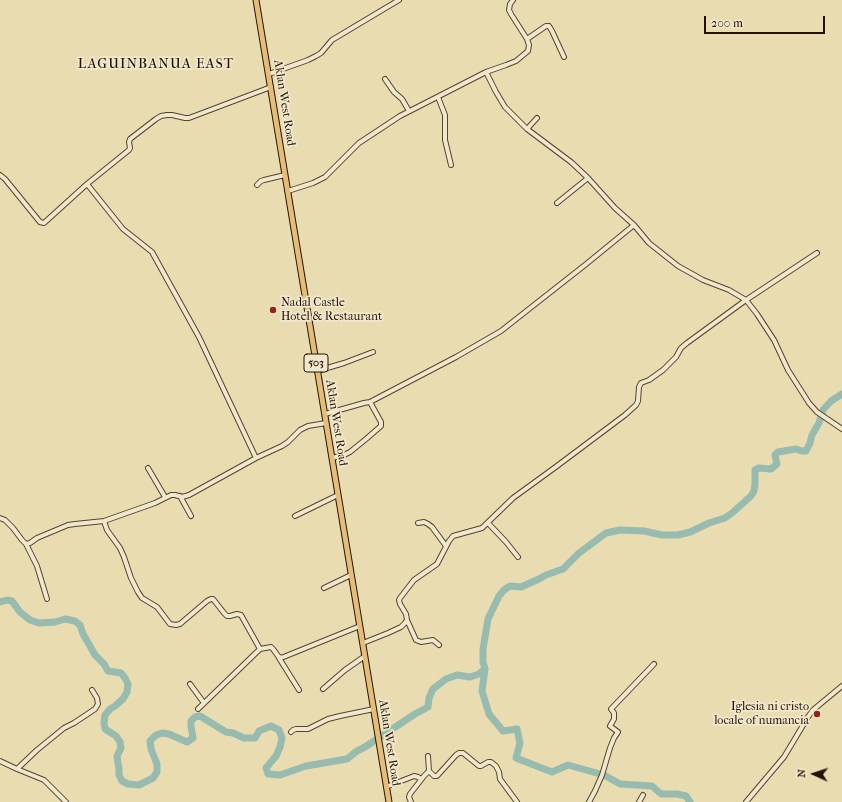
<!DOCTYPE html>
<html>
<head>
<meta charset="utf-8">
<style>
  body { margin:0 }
  #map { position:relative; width:842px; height:802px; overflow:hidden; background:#e8dcb0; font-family:"IM FELL French Canon",serif }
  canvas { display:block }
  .north { position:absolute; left:794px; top:754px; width:40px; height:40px; -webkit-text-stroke:3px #f0e8cc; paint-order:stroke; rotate:273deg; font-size:11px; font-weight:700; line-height:16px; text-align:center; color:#251003 }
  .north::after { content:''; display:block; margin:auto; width:14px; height:18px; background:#251003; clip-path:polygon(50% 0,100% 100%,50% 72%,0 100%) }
  .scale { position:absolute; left:704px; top:16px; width:121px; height:18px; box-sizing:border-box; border:2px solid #251003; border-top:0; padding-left:5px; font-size:12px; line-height:14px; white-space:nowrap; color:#251003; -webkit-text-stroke:3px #f0e8cc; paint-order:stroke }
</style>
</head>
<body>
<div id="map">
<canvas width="842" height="802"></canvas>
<div class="north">N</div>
<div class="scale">200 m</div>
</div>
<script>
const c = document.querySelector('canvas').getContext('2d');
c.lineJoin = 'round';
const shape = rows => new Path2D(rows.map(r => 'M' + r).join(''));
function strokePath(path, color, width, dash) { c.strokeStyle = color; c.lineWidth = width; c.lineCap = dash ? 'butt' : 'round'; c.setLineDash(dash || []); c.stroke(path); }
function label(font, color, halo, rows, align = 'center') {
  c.font = font + ' "IM FELL French Canon",serif'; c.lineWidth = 3.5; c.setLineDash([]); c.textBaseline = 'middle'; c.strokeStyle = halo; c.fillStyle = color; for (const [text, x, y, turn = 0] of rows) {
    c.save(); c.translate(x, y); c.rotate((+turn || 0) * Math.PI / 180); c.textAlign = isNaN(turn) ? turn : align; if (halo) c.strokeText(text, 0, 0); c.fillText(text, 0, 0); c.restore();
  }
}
strokePath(shape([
  [0,602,7,600,12,601,20,612,30,620,39,623,55,622,65,619,75,621,80,625,83,634,90,646,95,655,104,664,108,671,121,673,125,678,128,684,127,692,123,699,115,706,110,709,105,715,104,723,105,729,116,736,120,742,121,748,117,756,118,763,119,769,119,775,122,781,128,784,139,785,153,778,157,772,157,764,151,749,150,741,156,735,162,733,169,734,187,742,193,738,191,726,191,721,195,717,200,716,226,732,233,733,244,738,255,738,259,731,271,726,279,730,282,738,280,747,276,756,266,768,268,774,280,775,306,766,347,759,357,751,365,747,415,714,428,707,429,698,433,689,446,679,457,675,470,677,479,674,485,669],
  [600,774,568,765,552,772,516,758,520,743,517,729,503,731,489,714,482,691,485,669,483,662,483,649,488,619,499,596,504,590,510,586,521,587,539,579,546,575,563,569,579,553,606,533,620,530,644,531,662,535,678,535,690,532,709,523,725,518,732,513,751,496,754,491,755,484,755,470,759,468,771,469,777,464,775,455,778,452,796,449,802,451,806,451,810,443,812,435,819,423,823,410,831,401,842,394],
  [604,775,620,784,652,786,661,794,677,794,686,796,690,802]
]), '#97bbaf', 7);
const minor = shape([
  [527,39,546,26,549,26,552,31,564,57],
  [486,72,496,92,505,107,527,129,571,162,588,178,615,208,634,225,649,243,678,266,703,280,729,290,746,300,757,314,774,340,788,370,809,403,817,412,842,429],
  [269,74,308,60,316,56,321,53,332,40,399,0],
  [385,79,394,92,402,99,409,111],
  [438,97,445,115,445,140,451,165],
  [527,129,537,118],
  [0,175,5,179,40,222,44,223,87,184,129,150,130,148,129,142,130,139,156,119,161,116,167,115,172,115,185,118,189,118,271,87],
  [87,184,123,229,152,252,199,337,256,458],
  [257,185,261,181,264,180,285,175],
  [288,191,313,183,325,177,359,143,400,116,486,72,506,65,516,61,528,51,529,45,527,39,511,14,509,10,510,4,513,0],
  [557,203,588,178],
  [317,371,344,363,373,352],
  [325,414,364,403,370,402,456,357,501,331,585,265,634,225],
  [332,458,344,455,350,452,366,439,381,426,381,422,370,402],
  [148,468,165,497],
  [180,496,191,516],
  [295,516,338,495],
  [0,518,5,520,13,528,22,540,26,544,30,543,37,538,68,525,75,524,104,521,155,503,171,495,175,495,182,497,189,495,256,458,282,446,288,442,300,430,308,426,326,423],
  [104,521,107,530,120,548,124,557,131,578,138,592,142,598,157,607,170,624,176,625,180,624,207,601,211,599,213,599,224,613,227,616,230,616,237,614,241,615,260,649],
  [418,523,424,522,428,524,432,527,446,546],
  [488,523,506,542,518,557],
  [26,544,37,566,47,599],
  [324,588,351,575],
  [407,620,416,640,421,642,433,640,439,645],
  [363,643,388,633,401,627,405,623,407,620,406,614,400,604,399,600,400,598,414,580,437,564,449,541,453,536,482,528,513,498,557,466,625,415,636,405,638,401,639,387,641,383,649,380,663,370,676,357,681,348,687,343,746,300,817,253],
  [279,658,299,690],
  [190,684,204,703],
  [323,689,345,670,365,656],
  [198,709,260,649,271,647,273,649,278,656,281,658,360,626],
  [291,732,293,730,296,729,308,729,328,719,340,716,374,709],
  [428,756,429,771],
  [0,761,17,769,44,780,66,802],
  [17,769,37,750,64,728,74,723,95,709,98,704,97,698,92,690],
  [386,787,414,776,418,777,421,779],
  [411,802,409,797,410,794,424,776,429,771,434,776,437,776,456,755,459,753,463,753,479,766,481,766,488,762,491,762,496,766,499,772,500,779,517,802],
  [589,802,595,791,602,775,610,748,614,738,618,732,610,726,614,719,614,713,611,709,654,664],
  [639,802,643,795],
  [746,802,784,757,808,717,813,710,842,686]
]);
const major = shape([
  [256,0,389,802]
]);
strokePath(minor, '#56432e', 6);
strokePath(major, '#251003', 7);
strokePath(minor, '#f0e8cc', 4);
strokePath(major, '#e4be78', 5);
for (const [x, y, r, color] of [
  [273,310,4,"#8f2418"],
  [817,714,4,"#8f2418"]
]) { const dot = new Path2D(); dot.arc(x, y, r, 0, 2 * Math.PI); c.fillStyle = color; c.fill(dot); strokePath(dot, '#f0e8cc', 1.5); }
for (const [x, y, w] of [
  [316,363,24]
]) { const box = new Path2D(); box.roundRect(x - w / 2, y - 9, w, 18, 3); c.fillStyle = '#f0e8cc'; c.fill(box); strokePath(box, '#251003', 1); }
label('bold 11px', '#251003', null, [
  ["503",316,363]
]);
label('12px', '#251003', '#f0e8cc', [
  ["Aklan West Road",284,103,81],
  ["Aklan West Road",336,423,81],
  ["Aklan West Road",389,743,81]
]);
label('12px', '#251003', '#f0e8cc', [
  ["Nadal Castle",281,303],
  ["Hotel & Restaurant",281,317],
  ["Iglesia ni cristo",809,707,"right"],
  ["locale of numancia",809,721,"right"]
], 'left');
c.letterSpacing = '1px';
label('14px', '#251003', '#f0e8cc', [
  ["LAGUINBANUA EAST",156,65]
]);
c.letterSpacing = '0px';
</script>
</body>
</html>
